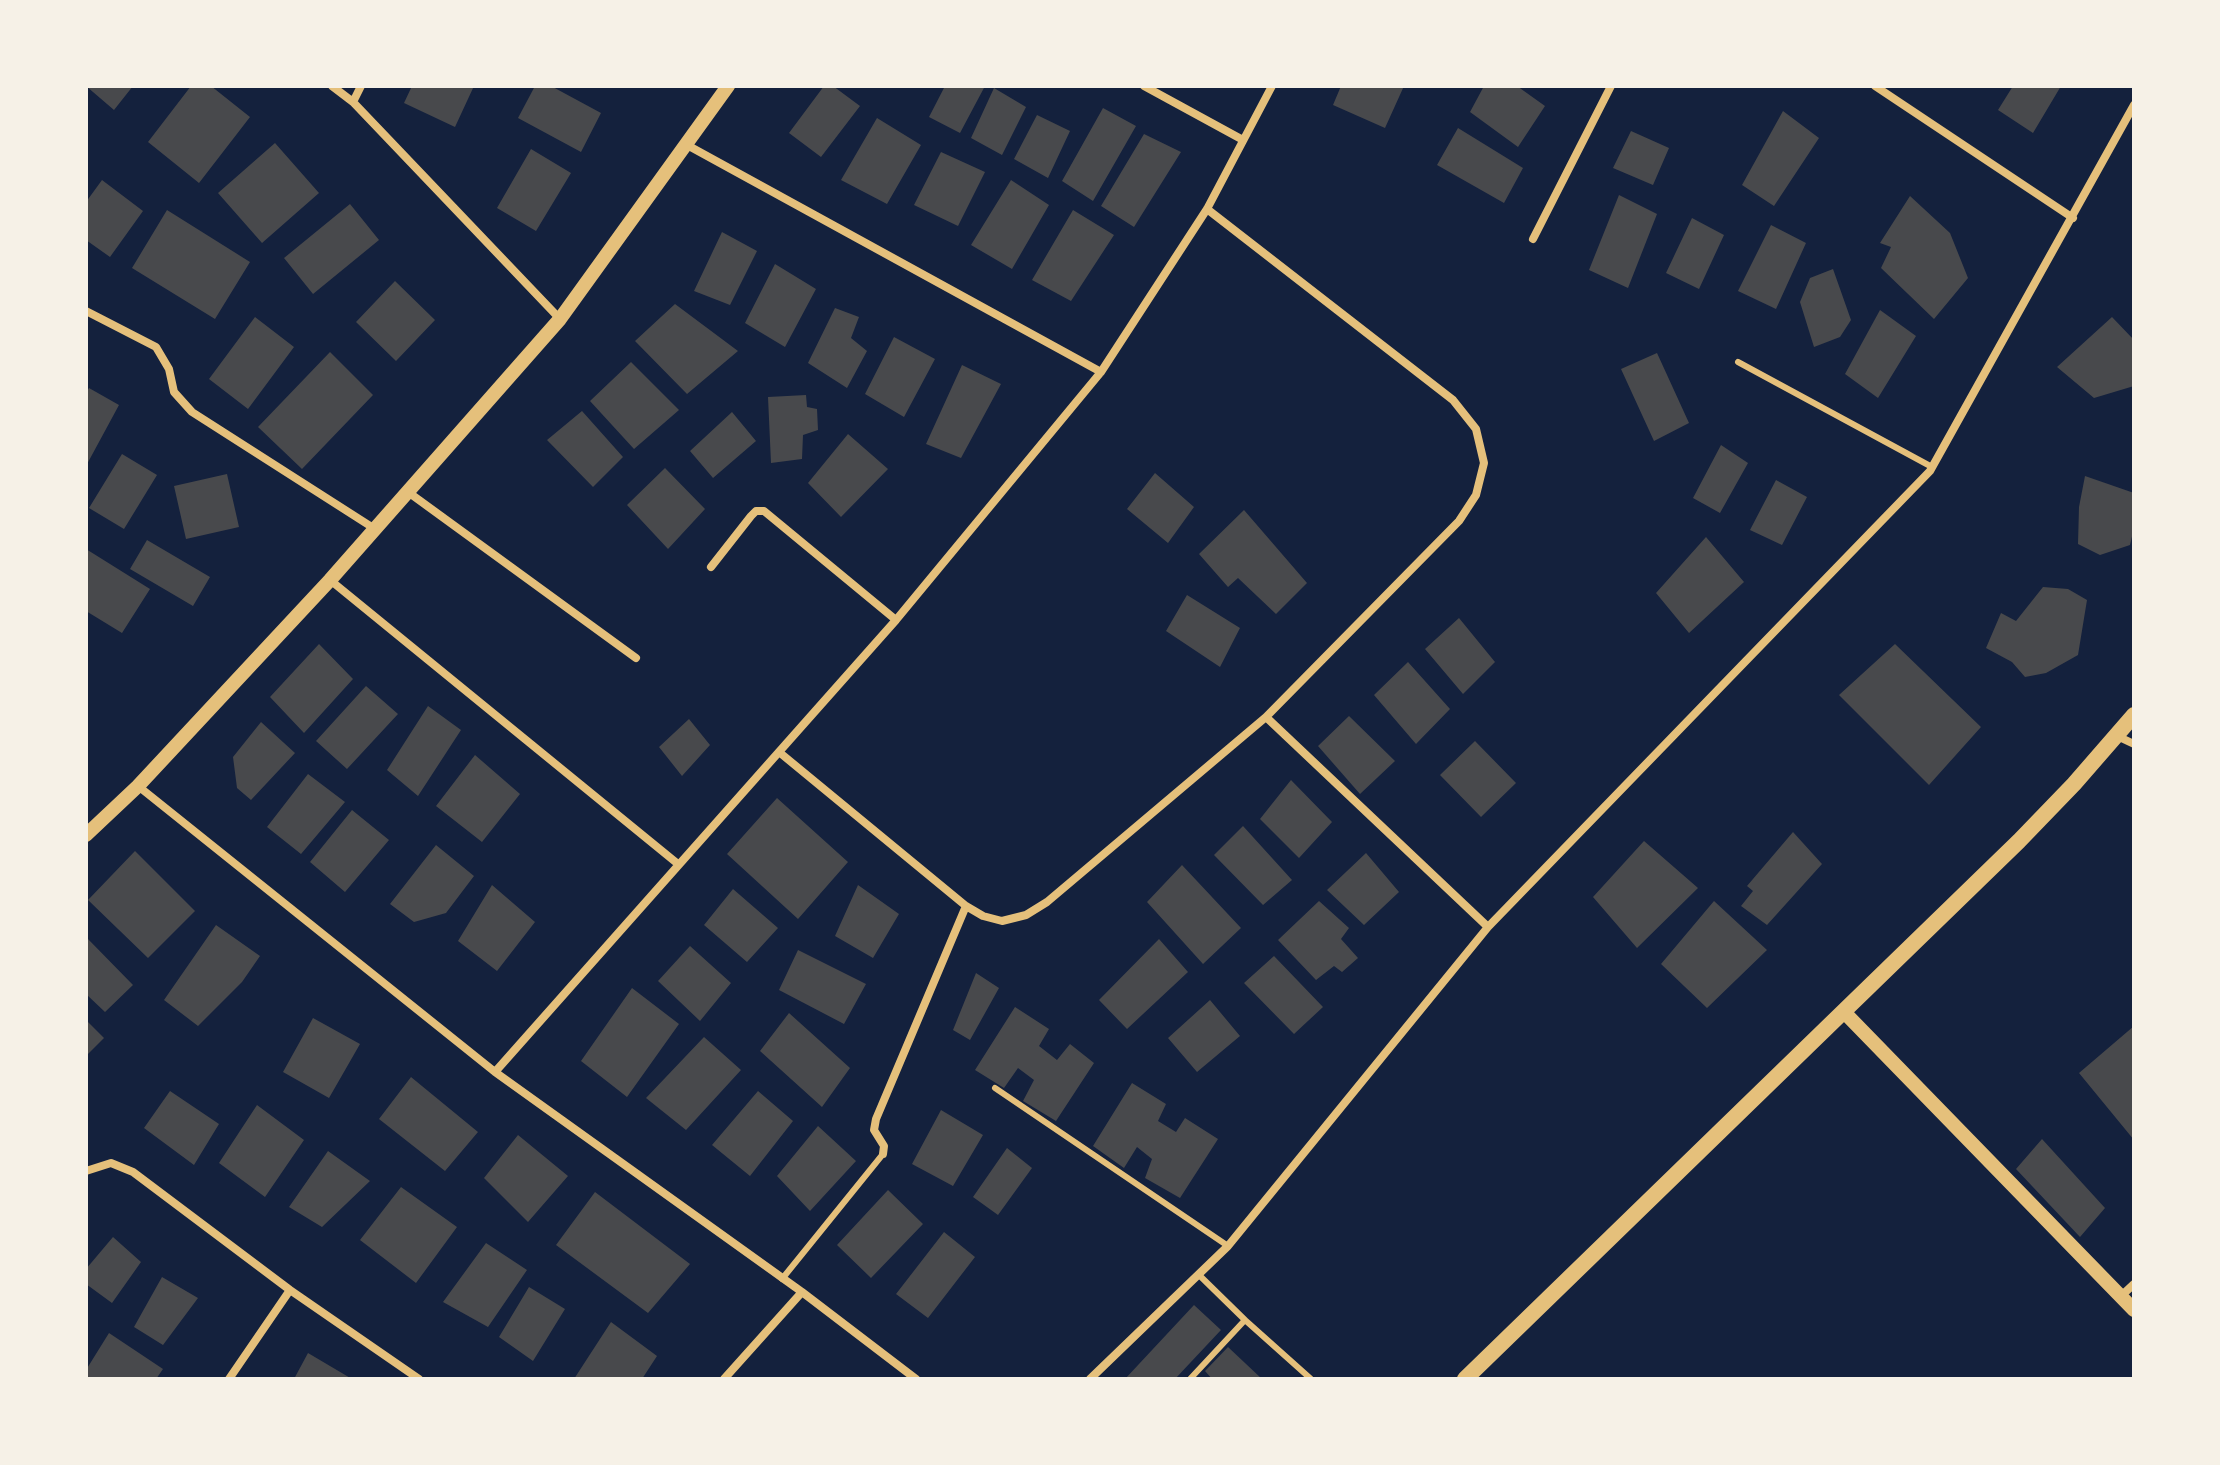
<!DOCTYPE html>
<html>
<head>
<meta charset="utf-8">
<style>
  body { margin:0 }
  #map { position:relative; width:2220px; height:1465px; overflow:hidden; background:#14213d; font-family:"DM Sans",sans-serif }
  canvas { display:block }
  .frame { position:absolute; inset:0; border:88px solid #f6f1e7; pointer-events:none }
</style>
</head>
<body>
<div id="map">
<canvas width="2220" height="1465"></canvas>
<div class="frame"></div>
</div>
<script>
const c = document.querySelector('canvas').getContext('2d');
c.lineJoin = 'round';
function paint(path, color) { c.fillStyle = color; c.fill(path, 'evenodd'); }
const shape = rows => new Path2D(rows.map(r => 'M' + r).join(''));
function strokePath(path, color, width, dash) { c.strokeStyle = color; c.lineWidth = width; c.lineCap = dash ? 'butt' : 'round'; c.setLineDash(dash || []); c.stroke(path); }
paint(shape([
  [86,86,133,86,114,110],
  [191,86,211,86,250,117,199,183,148,142],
  [412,86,474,86,455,127,404,103],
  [535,86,551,86,601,113,581,152,518,118],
  [824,86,833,86,860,106,821,157,789,133],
  [945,86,985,86,960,133,929,117],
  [1341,86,1404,86,1385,128,1333,105],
  [1484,86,1517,86,1545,106,1518,147,1470,112],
  [2013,86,2061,86,2033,133,1998,110],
  [994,88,1026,107,1002,155,971,138],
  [1103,108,1136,126,1093,201,1062,181],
  [1783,111,1819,138,1774,206,1742,185],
  [1037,115,1070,131,1048,178,1014,159],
  [877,118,921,145,887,204,841,180],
  [1458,128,1523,168,1504,203,1437,165],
  [1631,131,1669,148,1653,185,1613,168],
  [1144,134,1181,152,1134,227,1101,206],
  [275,143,319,193,262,243,218,193],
  [531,149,571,173,536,231,497,208],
  [941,152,985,172,958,226,914,205],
  [102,180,143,211,110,257,86,240,86,202],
  [1011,180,1049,205,1012,269,971,245],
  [1619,195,1657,214,1628,288,1589,270],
  [1910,196,1950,233,1968,278,1934,319,1881,268,1891,247,1880,243],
  [350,204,379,240,313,294,284,258],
  [167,210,250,262,215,319,132,268],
  [1073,210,1114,235,1071,301,1032,280],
  [1692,218,1724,235,1699,289,1666,273],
  [1771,225,1806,243,1776,309,1738,291],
  [722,232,757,251,730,305,694,291],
  [775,264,816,289,785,347,745,323],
  [1833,269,1851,320,1840,337,1814,347,1800,302,1810,278],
  [395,281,435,320,396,361,356,322],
  [675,304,738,351,687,394,635,341],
  [835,308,859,317,851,338,867,351,847,388,808,363],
  [1880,310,1916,336,1878,398,1845,374],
  [255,317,294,347,248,409,209,379],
  [2112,317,2134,340,2134,386,2094,398,2057,367],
  [894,337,935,359,904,417,865,394],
  [330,352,373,395,302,469,258,427],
  [1657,353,1689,423,1654,441,1621,369],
  [631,362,679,410,634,449,590,401],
  [962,365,1001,384,961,458,926,444],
  [89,388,119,405,86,466,86,393],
  [806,395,807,407,817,409,818,430,803,435,802,459,771,463,768,397],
  [582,411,623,457,593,487,547,440],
  [732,412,756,441,713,478,690,451],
  [848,434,888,469,841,517,808,483],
  [1721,445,1748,463,1720,513,1693,498],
  [122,454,157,475,124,529,89,508],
  [665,468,705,509,668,549,627,505],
  [1155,473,1194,507,1168,543,1127,509],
  [227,474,239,527,186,539,174,486],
  [2085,476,2134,493,2134,528,2130,545,2100,555,2078,544,2079,507],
  [1776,480,1807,497,1782,545,1750,530],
  [1244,510,1307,583,1276,614,1238,578,1228,587,1199,554],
  [1706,537,1744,582,1689,633,1656,593],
  [147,540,210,577,193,606,130,569],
  [86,549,150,589,122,633,86,611],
  [2043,587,2068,589,2087,600,2078,655,2046,673,2025,677,2012,662,1986,648,2001,613,2016,621],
  [1187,595,1240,628,1220,667,1166,631],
  [1459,618,1495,662,1463,694,1425,649],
  [319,644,353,679,304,733,270,697],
  [1895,644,1981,727,1929,785,1839,695],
  [1408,662,1450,709,1416,744,1374,695],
  [366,686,398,714,347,769,316,741],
  [428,706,461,730,418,796,387,770],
  [1349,716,1395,761,1360,794,1318,746],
  [689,719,710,745,682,776,659,747],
  [261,722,295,753,251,800,237,788,233,757],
  [1475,741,1516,783,1481,817,1440,775],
  [475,755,520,794,482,842,436,806],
  [308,774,345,802,301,854,267,827],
  [1291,780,1332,822,1299,858,1260,819],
  [777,798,848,862,798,919,727,854],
  [352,810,389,840,345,892,310,862],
  [1243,826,1292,880,1263,905,1214,855],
  [1793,832,1822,864,1767,925,1741,906,1753,891,1747,886],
  [1644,841,1698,888,1637,948,1593,897],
  [436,845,474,876,446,913,414,922,390,904],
  [135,851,195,911,148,958,88,900],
  [1366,853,1399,892,1364,925,1327,890],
  [1182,865,1241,928,1203,964,1147,902],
  [492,885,535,922,497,971,458,941],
  [858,885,899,914,873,958,835,936],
  [733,889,778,928,747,962,704,925],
  [1319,901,1349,928,1341,939,1358,958,1342,972,1334,966,1316,980,1278,940],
  [1714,901,1767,950,1707,1008,1661,964],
  [216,925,260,956,242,982,198,1026,164,1000],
  [88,939,133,985,105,1012,86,994],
  [1159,939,1188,972,1127,1029,1099,1000],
  [690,946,731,983,700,1021,658,981],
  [798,950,866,984,844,1024,779,990],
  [1274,956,1323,1007,1294,1034,1244,983],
  [976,973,999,988,970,1040,953,1030],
  [632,988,679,1024,627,1097,581,1061],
  [1210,1000,1240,1036,1197,1072,1168,1038],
  [1015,1007,1049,1029,1039,1046,1057,1060,1070,1044,1094,1063,1056,1121,1023,1101,1034,1080,1018,1068,1004,1088,975,1070],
  [789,1013,850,1068,822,1107,760,1051],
  [313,1018,360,1044,329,1098,283,1072],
  [86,1020,104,1038,86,1056],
  [2134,1026,2134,1140,2079,1073],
  [704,1037,741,1070,686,1130,646,1098],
  [411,1077,478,1132,445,1171,379,1119],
  [1132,1083,1166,1104,1158,1121,1176,1132,1185,1118,1218,1139,1180,1198,1145,1178,1152,1159,1137,1147,1124,1168,1093,1146],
  [170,1091,219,1124,194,1165,144,1128],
  [758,1091,793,1121,750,1176,712,1145],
  [257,1105,304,1140,265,1197,219,1163],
  [941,1110,983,1135,953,1186,912,1164],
  [818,1126,856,1161,810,1211,777,1176],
  [518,1135,568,1176,528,1222,484,1178],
  [2042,1139,2105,1208,2080,1237,2016,1169],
  [1007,1148,1032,1168,998,1215,973,1197],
  [328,1151,370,1181,322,1227,289,1207],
  [401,1187,457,1227,416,1283,360,1240],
  [888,1190,923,1224,871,1278,837,1245],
  [595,1192,690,1264,648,1313,556,1245],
  [944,1232,975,1257,928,1318,896,1294],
  [113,1237,141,1262,112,1303,86,1284,86,1269],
  [486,1243,527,1270,488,1327,443,1302],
  [162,1277,198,1298,163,1345,134,1327],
  [529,1287,565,1309,533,1361,499,1337],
  [1194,1305,1221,1330,1175,1379,1125,1379],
  [611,1322,657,1356,642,1379,574,1379],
  [109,1333,163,1369,156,1379,86,1379,86,1370],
  [1228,1347,1262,1379,1212,1379,1205,1371],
  [308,1353,352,1379,294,1379]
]), '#48494c');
strokePath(shape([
  [1738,362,1932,467],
  [995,1088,1228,1246],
  [1198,1274,1245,1320],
  [782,1279,883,1154],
  [1190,1379,1245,1320,1311,1379]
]), '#e5c07b', 6);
strokePath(shape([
  [332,86,353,102,560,319],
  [1144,86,1243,140],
  [1875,86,2073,218],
  [353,102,361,86],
  [687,145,1101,372],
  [1533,239,1611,86],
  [86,311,156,347,169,369,174,392,192,412,375,529],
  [408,492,636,658],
  [711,567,751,516,756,511,764,511,896,620],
  [330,580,678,864],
  [1266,717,1488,927],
  [2117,736,2134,744],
  [779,752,966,906,983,916,1002,921,1026,915,1047,902,1266,717,1459,521,1476,495,1484,463,1476,429,1453,400,1207,209],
  [138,786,495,1072,802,1292,916,1379],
  [495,1072,896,620,1101,372,1207,209,1272,86],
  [883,1154,884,1146,874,1130,876,1119,966,906],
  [86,1171,111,1163,133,1172,290,1290,419,1379],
  [2120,1297,2134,1284],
  [229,1379,290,1290],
  [724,1379,802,1292],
  [1090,1379,1228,1246,1488,927,1930,471,2134,105]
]), '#e5c07b', 8);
strokePath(shape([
  [86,835,138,786,330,580,560,319,728,86],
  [1845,1013,2134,1310]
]), '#e5c07b', 14);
strokePath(shape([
  [1465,1379,2019,841,2074,784,2134,715]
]), '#e5c07b', 16);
</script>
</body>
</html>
